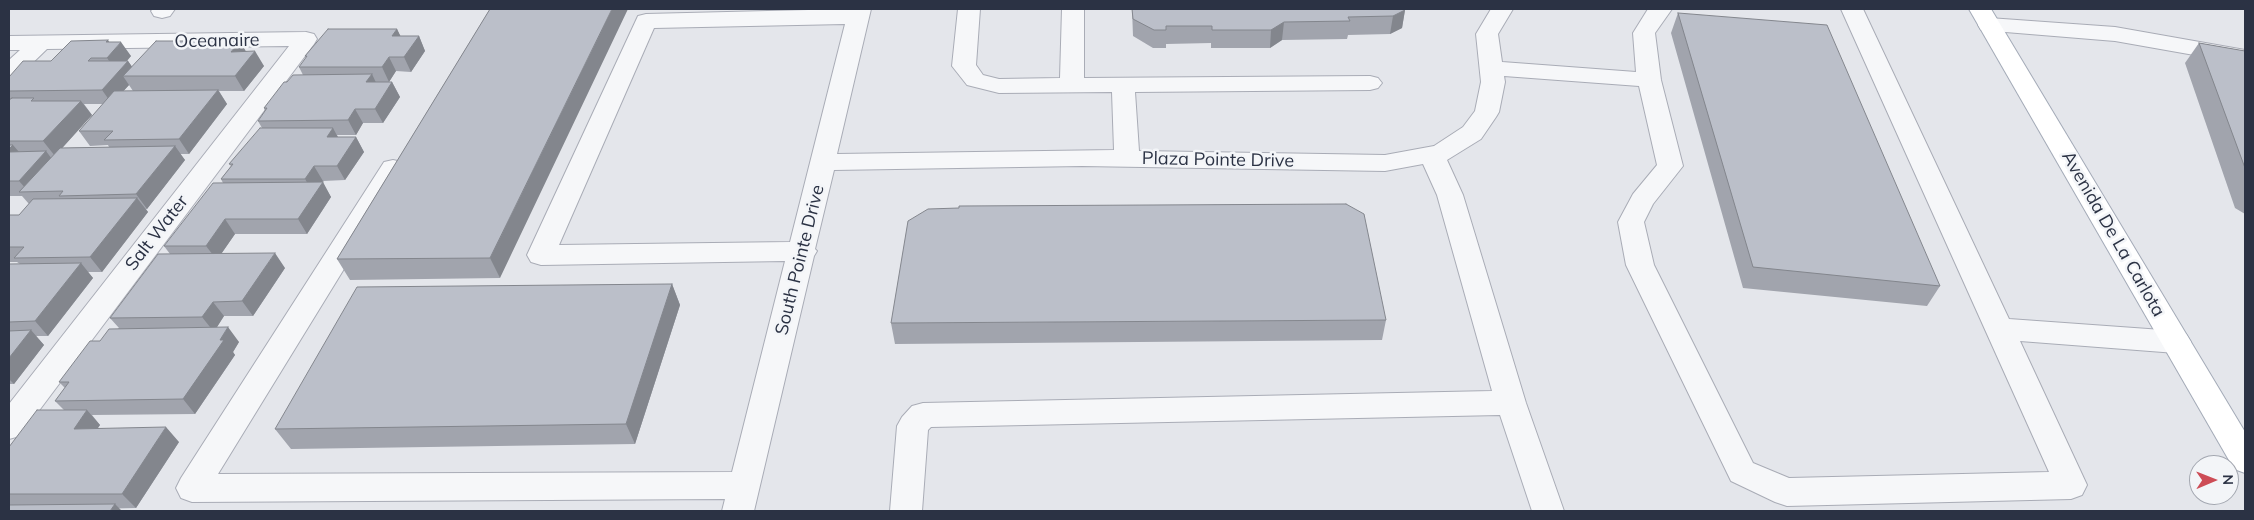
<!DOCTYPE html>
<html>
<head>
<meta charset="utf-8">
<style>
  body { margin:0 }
  #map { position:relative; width:2254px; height:520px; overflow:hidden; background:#e4e6eb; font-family:Mulish,sans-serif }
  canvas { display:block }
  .frame { position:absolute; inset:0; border:10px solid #2b3244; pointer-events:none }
  .north { position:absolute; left:2189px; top:455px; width:50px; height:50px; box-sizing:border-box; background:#f3f5f8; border:1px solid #a3a7b0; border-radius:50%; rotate:89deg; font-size:14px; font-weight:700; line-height:20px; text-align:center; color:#2b3244 }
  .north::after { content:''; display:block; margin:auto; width:18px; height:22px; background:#cd4c56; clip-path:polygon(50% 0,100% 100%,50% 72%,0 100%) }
</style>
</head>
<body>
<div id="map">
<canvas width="2254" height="520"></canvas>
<div class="frame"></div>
<div class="north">N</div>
</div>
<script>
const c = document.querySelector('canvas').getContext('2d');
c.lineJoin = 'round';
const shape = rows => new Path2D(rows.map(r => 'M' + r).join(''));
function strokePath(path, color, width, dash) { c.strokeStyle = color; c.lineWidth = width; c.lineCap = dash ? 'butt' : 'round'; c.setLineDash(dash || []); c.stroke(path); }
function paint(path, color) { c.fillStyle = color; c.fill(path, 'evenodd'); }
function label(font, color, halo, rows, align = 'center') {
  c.font = font + ' Mulish,sans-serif'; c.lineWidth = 5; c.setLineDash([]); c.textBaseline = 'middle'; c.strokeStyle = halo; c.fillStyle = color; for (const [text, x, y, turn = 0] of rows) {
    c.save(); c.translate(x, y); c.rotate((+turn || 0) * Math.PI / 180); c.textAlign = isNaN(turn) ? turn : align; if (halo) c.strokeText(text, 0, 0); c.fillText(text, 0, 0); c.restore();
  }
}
const minor = shape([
  [153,9,175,9,170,16,162,18,154,16,151,11,153,9],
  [849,9,871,9,837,154,1114,150,1112,92,999,93,967,85,952,66,958,9,980,9,976,65,983,75,999,79,1060,78,1062,9,1084,9,1084,78,1370,76,1378,78,1382,83,1378,88,1370,90,1135,92,1139,151,1385,155,1434,146,1463,127,1475,111,1481,82,1476,34,1491,9,1513,9,1498,34,1502,62,1636,72,1633,33,1648,9,1672,9,1655,33,1661,80,1683,166,1653,204,1644,222,1654,265,1753,463,1789,478,2049,472,1841,9,1863,9,2009,319,2176,331,2186,334,2191,342,2186,350,2176,353,2020,341,2087,485,2082,495,2071,499,1787,506,1775,502,1731,481,1626,265,1618,222,1633,194,1657,165,1639,86,1504,76,1505,82,1499,112,1496,117,1481,139,1447,160,1463,195,1526,403,1564,511,1532,511,1500,415,931,427,928,430,922,511,890,511,897,426,902,417,912,406,923,403,1492,391,1437,195,1423,164,1385,171,1082,166,834,170,815,249,817,251,814,256,754,511,722,511,725,499,192,502,181,498,176,488,181,478,384,162,393,160,402,162,406,168,218,474,732,472,785,261,541,265,531,262,527,255,638,16,646,14,849,9],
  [845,24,790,242,559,245,654,28,845,24],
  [1989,18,2115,27,2245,50,2245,64,2115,41,1981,30,1978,25,1981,20,1989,18],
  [306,32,314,34,317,39,314,44,20,436,9,439,9,404,289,46,47,49,17,78,9,80,9,60,20,50,9,50,9,36,306,32]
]);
const major = shape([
  [1969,9,1991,9,2245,432,2245,473,2234,469,1969,9]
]);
strokePath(minor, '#a9acb6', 2);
strokePath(major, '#a3aab7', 2);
paint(minor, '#f6f7f9');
paint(major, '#fff');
paint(shape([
  [490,9,500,278,350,280,337,259],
  [1132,9,1405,9,1405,10,1402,28,1390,34,1348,35,1347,39,1282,40,1270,48,1211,48,1211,43,1166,44,1166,48,1153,48,1133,36],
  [1678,13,1940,286,1927,306,1743,288,1671,33],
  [397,29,400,36,419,36,425,51,411,72,396,71,389,82,375,82,392,82,400,97,383,123,363,123,356,135,337,135,338,137,356,137,364,152,345,180,323,181,322,182,331,197,307,234,235,234,221,254,285,268,253,316,224,316,216,328,239,342,233,352,235,355,195,414,92,415,100,425,98,428,179,442,136,508,9,511,9,447,64,410,55,401,65,388,59,382,100,341,119,328,110,318,170,254,164,246,223,183,221,179,231,166,229,164,262,128,258,121,265,111,264,108,287,82,303,75,299,67,306,58,305,56],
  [109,42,131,56,127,61,128,61,132,67,246,51,264,66,244,91,219,91,227,104,189,154,180,154,185,160,147,209,146,209,148,212,102,272,88,272,93,278,48,336,36,336,44,345,14,384,9,384,9,264,20,264,17,262,9,262,9,215,19,215,29,204,22,196,9,196,9,77,51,61],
  [129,85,133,91,123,91],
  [84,104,103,104,79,131,90,146,108,145,109,147,62,148,92,115],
  [2199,43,2245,51,2245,214,2235,208,2185,63],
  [672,284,680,305,635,444,291,449,275,429],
  [1386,320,1382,340,895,344,891,323]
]), '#a1a4ad');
paint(shape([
  [612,9,628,9,500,278,490,258],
  [1405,10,1402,28,1390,34,1393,16],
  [1284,22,1282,40,1270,48,1271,30],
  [397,29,404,43,392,36],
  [419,36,425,51,411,72,404,57],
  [108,40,114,50,121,42,131,56,117,72,107,58,106,42],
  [240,41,248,55,231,52],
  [255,51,264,66,244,91,235,76],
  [389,57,396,71,389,82,382,67],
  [128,61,138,75,123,76,129,85,112,104,102,90],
  [372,74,379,89,366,82],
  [392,82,400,97,383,123,375,109],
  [218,90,227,104,189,154,179,139],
  [81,101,92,115,55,156,43,141],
  [355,109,363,123,356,135,348,120],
  [333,128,341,143,327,137],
  [356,137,364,152,345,180,337,166],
  [13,145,25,159,9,155,9,149],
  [175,146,185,160,147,209,136,194],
  [46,151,57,166,28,191,19,181],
  [314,166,323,181,314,194,305,179],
  [323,182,331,197,307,234,298,219],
  [137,198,148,212,102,272,90,257],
  [225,219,235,234,217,260,206,246],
  [275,253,285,268,253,316,242,301],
  [81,263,93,278,48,336,35,321],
  [672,284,680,305,635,444,626,424],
  [213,302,224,316,214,332,202,317],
  [228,327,239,342,233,352,235,355,195,414,183,399],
  [31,330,44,345,14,384,9,379,9,358],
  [87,410,100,425,87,443,74,429],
  [166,427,179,442,136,508,122,494],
  [115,504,122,511,110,511]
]), '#83868d');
const building = shape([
  [490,9,612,9,490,258,337,259,490,9],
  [1132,9,1405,9,1405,10,1393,16,1348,17,1350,21,1284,22,1271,30,1212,30,1212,26,1166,26,1166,30,1154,30,1133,19,1132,9],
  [1678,13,1827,25,1940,286,1753,267,1678,13],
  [328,29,397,29,392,36,419,36,404,57,389,57,382,67,299,67,307,56,305,56,328,29],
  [108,40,106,42,121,42,107,58,91,58,88,61,128,61,102,90,9,91,9,77,23,61,51,61,71,41,108,40],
  [156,41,240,41,231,52,255,51,235,76,123,76,156,41],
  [2199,43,2245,51,2245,168,2199,43],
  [372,74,366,82,392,82,375,109,355,109,348,120,258,121,267,108,264,108,284,82,287,82,293,75,372,74],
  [218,90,179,139,104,140,113,131,79,131,114,91,218,90],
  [12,98,34,98,31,101,81,101,43,141,9,141,9,100,12,98],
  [260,128,333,128,327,137,356,137,337,166,314,166,305,179,221,179,233,164,229,164,260,128],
  [9,145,13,145,9,149,9,145],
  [175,146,136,194,59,196,63,191,19,192,60,148,175,146],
  [46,151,19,181,9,181,9,152,46,151],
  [323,182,298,219,225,219,206,246,164,246,213,183,323,182],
  [137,198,90,257,14,258,24,247,9,247,9,215,19,215,33,199,137,198],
  [1346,204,1364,214,1386,320,891,323,908,221,928,209,959,208,959,206,1346,204],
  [275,253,242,301,213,302,202,317,110,318,158,254,275,253],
  [81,263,35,321,9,322,9,264,81,263],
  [672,284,626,424,275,429,357,287,672,284],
  [228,327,220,340,224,340,183,399,55,401,69,382,59,382,90,341,100,341,109,329,228,327],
  [31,330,9,358,9,331,31,330],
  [37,410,87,410,74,429,166,427,122,494,9,494,9,447,37,410],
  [115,504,110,511,9,511,9,505,115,504]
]);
paint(building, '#bbbfc9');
strokePath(building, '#83868d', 1);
label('18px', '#2b3244', '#f3f5f8', [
  ["Oceanaire",217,41,-1],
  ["Plaza Pointe Drive",1218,160,1],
  ["Salt Water",157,233,-52],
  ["Avenida De La Carlota",2113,234,60],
  ["South Pointe Drive",800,260,-76]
]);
</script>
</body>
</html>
